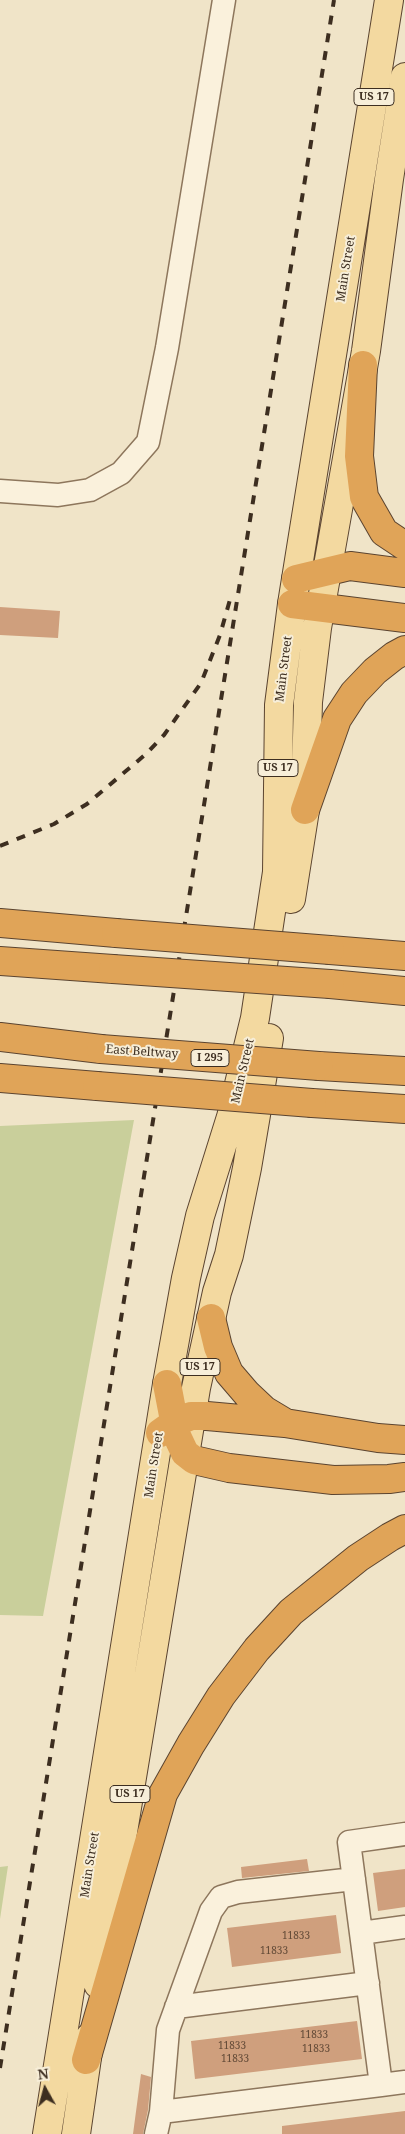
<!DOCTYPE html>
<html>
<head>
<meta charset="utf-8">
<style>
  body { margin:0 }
  #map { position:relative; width:405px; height:2134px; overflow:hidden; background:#f0e4c8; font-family:"Noto Serif",serif }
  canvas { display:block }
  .north { position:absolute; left:20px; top:2064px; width:50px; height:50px; -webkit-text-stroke:4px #f7eed8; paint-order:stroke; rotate:353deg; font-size:14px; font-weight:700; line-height:20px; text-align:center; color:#3d2e20 }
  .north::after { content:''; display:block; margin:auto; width:18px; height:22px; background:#3d2e20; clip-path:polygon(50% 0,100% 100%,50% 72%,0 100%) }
</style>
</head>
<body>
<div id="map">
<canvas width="405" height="2134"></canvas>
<div class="north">N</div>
</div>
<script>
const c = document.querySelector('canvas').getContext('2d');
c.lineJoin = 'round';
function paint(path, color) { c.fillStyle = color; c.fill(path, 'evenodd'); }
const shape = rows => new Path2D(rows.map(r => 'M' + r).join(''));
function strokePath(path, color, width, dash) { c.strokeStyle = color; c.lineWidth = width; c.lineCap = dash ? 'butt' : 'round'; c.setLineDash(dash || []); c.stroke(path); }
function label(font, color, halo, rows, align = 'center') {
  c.font = font + ' "Noto Serif",serif'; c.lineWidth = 4; c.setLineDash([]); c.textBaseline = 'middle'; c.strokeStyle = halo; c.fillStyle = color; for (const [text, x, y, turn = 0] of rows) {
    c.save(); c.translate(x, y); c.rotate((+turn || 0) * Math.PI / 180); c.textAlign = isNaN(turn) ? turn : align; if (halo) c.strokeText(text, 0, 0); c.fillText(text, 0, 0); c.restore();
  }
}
paint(shape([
  [134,1120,43,1616,0,1615,0,1126],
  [8,1866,0,1919,0,1867]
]), '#c9cf9b');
paint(shape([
  [0,607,60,611,58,638,0,635],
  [307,1859,309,1871,242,1878,241,1867],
  [405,1869,405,1907,378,1911,373,1873],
  [336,1915,341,1953,232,1967,227,1928],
  [357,2021,362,2059,195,2079,191,2041],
  [141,2074,151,2077,148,2110,143,2134,133,2134],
  [405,2111,405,2134,282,2134,282,2126]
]), '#cf9f7d');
const minor = shape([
  [0,491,58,495,90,490,121,473,148,442,167,348,224,0],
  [354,1879,238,1892,221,1897,211,1911,168,2030,161,2112,381,2085,349,1842,405,1834],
  [361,1933,405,1927],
  [176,2007,368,1983],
  [381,2085,405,2082],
  [156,2134,161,2112]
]);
const major = shape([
  [291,899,305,810,308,702,317,628,366,351,389,179,405,77],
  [98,1984,196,1388,217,1292,229,1255,247,1168,269,1038],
  [47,2134,167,1384,186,1278,200,1216,231,1117,255,1018,277,872,279,705,292,604,389,0],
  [76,2134,90,2037]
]);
const highway = shape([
  [363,365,359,456,364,497,384,532,405,546],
  [296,579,350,566,405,573],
  [292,604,405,618],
  [305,810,337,719,354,693,375,671,394,656,405,650],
  [0,923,116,933],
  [330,950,405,956],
  [0,961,113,969],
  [330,984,405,991],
  [0,1037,101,1049],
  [319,1066,405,1071],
  [0,1078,97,1086],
  [312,1103,405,1109],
  [211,1318,218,1347,229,1373,247,1394,264,1410,284,1422],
  [167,1384,177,1436,185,1453,194,1460,229,1468,333,1480,389,1479,405,1477],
  [160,1433,174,1423,191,1416,207,1416,285,1423,378,1438,405,1440],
  [86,2060,163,1794,191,1744,221,1696,257,1649,291,1612,358,1558,390,1537,405,1529]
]);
strokePath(minor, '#8d765c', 25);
strokePath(major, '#5b4430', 30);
strokePath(highway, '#5b4430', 30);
strokePath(minor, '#faf1dc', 22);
strokePath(major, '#f3d9a0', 28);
strokePath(highway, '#e0a458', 28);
strokePath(shape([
  [0,846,54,824,87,804,146,754,164,735,201,683,220,635,231,596],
  [0,2068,334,0]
]), '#3d2e20', 4, [9, 9]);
const highwayBridge = shape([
  [116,933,330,950],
  [113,969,330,984],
  [101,1049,319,1066],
  [97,1086,312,1103]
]);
strokePath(highwayBridge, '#5b4430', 30, []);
strokePath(highwayBridge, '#e0a458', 28);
label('10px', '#624a37', null, [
  ["11833",296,1936],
  ["11833",274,1951],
  ["11833",314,2035],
  ["11833",232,2046],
  ["11833",316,2049],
  ["11833",235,2059]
]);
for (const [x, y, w] of [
  [374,97,40],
  [278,768,40],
  [210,1058,38],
  [200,1367,40],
  [130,1794,40]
]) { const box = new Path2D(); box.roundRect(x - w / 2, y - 8.5, w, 17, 4); c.fillStyle = '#f7eed8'; c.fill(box); strokePath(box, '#3d2e20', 1); }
label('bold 11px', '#3d2e20', null, [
  ["US 17",374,97],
  ["US 17",278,768],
  ["I 295",210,1058],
  ["US 17",200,1367],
  ["US 17",130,1794]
]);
label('12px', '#3d2e20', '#f7eed8', [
  ["Main Street",346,269,-81],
  ["Main Street",284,669,-83],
  ["East Beltway",142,1052,4],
  ["Main Street",243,1071,-77],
  ["Main Street",154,1465,-81],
  ["Main Street",90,1865,-81]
]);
</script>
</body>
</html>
